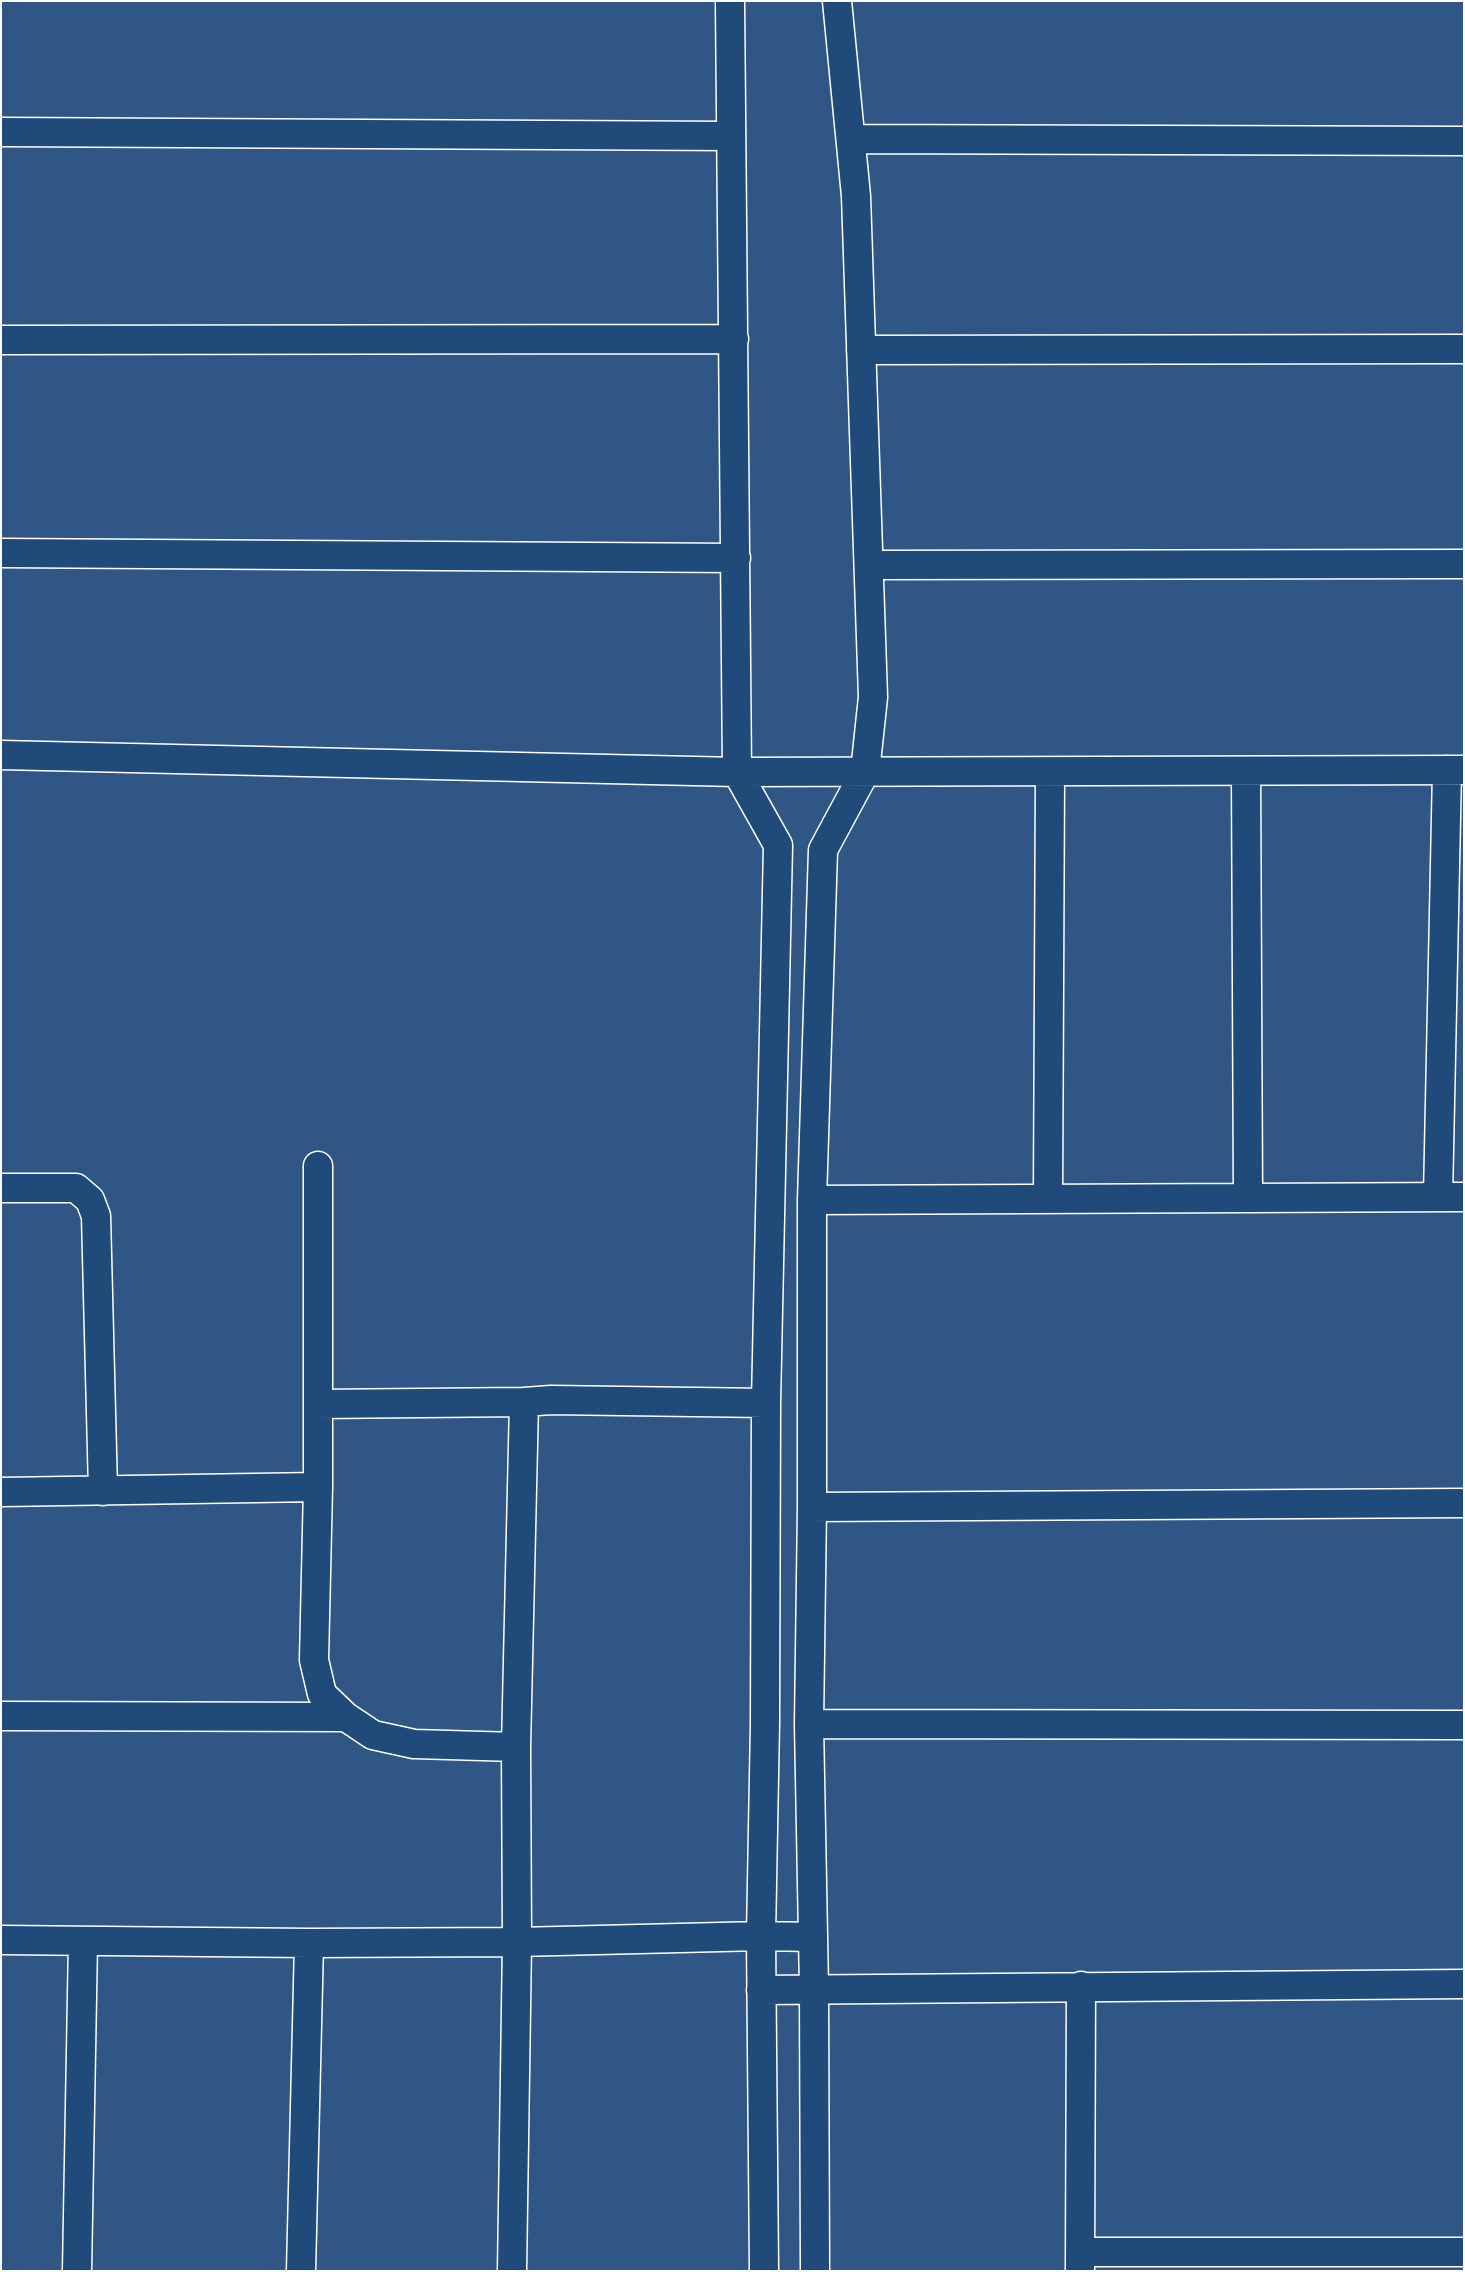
<!DOCTYPE html>
<html>
<head>
<meta charset="utf-8">
<style>
  body { margin:0 }
  #map { position:relative; width:1465px; height:2272px; overflow:hidden; background:#305686; font-family:"Gochi Hand",sans-serif }
  canvas { display:block }
  .frame { position:absolute; inset:0; border:2px solid #fff; pointer-events:none }
</style>
</head>
<body>
<div id="map">
<canvas width="1465" height="2272"></canvas>
<div class="frame"></div>
</div>
<script>
const c = document.querySelector('canvas').getContext('2d');
c.lineJoin = 'round';
const shape = rows => new Path2D(rows.map(r => 'M' + r).join(''));
function strokePath(path, color, width, dash) { c.strokeStyle = color; c.lineWidth = width; c.lineCap = dash ? 'butt' : 'round'; c.setLineDash(dash || []); c.stroke(path); }
const street = shape([
  [730,1,737,772,778,845,766,1403,765,1723,761,1936,764,2271],
  [1,132,731,136],
  [851,139,1464,141],
  [1,340,734,339],
  [861,350,1464,349],
  [1,553,736,558],
  [869,565,1464,564],
  [1,755,737,772,1464,770],
  [1246,771,1248,1198],
  [318,1166,318,1487],
  [1,1188,76,1188,90,1200,96,1216,103,1491],
  [1438,1197,1447,770],
  [1048,1198,1050,772],
  [812,1200,1464,1197],
  [318,1404,524,1402],
  [1,1492,318,1487,314,1660,322,1694,346,1717,373,1735,414,1744,516,1747],
  [812,1507,1464,1503],
  [1,1716,346,1717],
  [809,1724,1464,1725],
  [1,1940,309,1943,517,1942,761,1936,813,1937],
  [761,1990,1464,1984],
  [1080,2252,1464,2252],
  [1080,2269,1081,1986],
  [77,2271,83,1941],
  [301,2271,309,1943],
  [512,2271,517,1942,516,1747,524,1402,551,1400,766,1403],
  [815,2271,814,1989,809,1724,812,1507,812,1200,823,850,865,772,873,697,856,196,837,1]
]);
strokePath(street, '#fff', 31);
strokePath(street, '#1f4a7a', 28);
</script>
</body>
</html>
